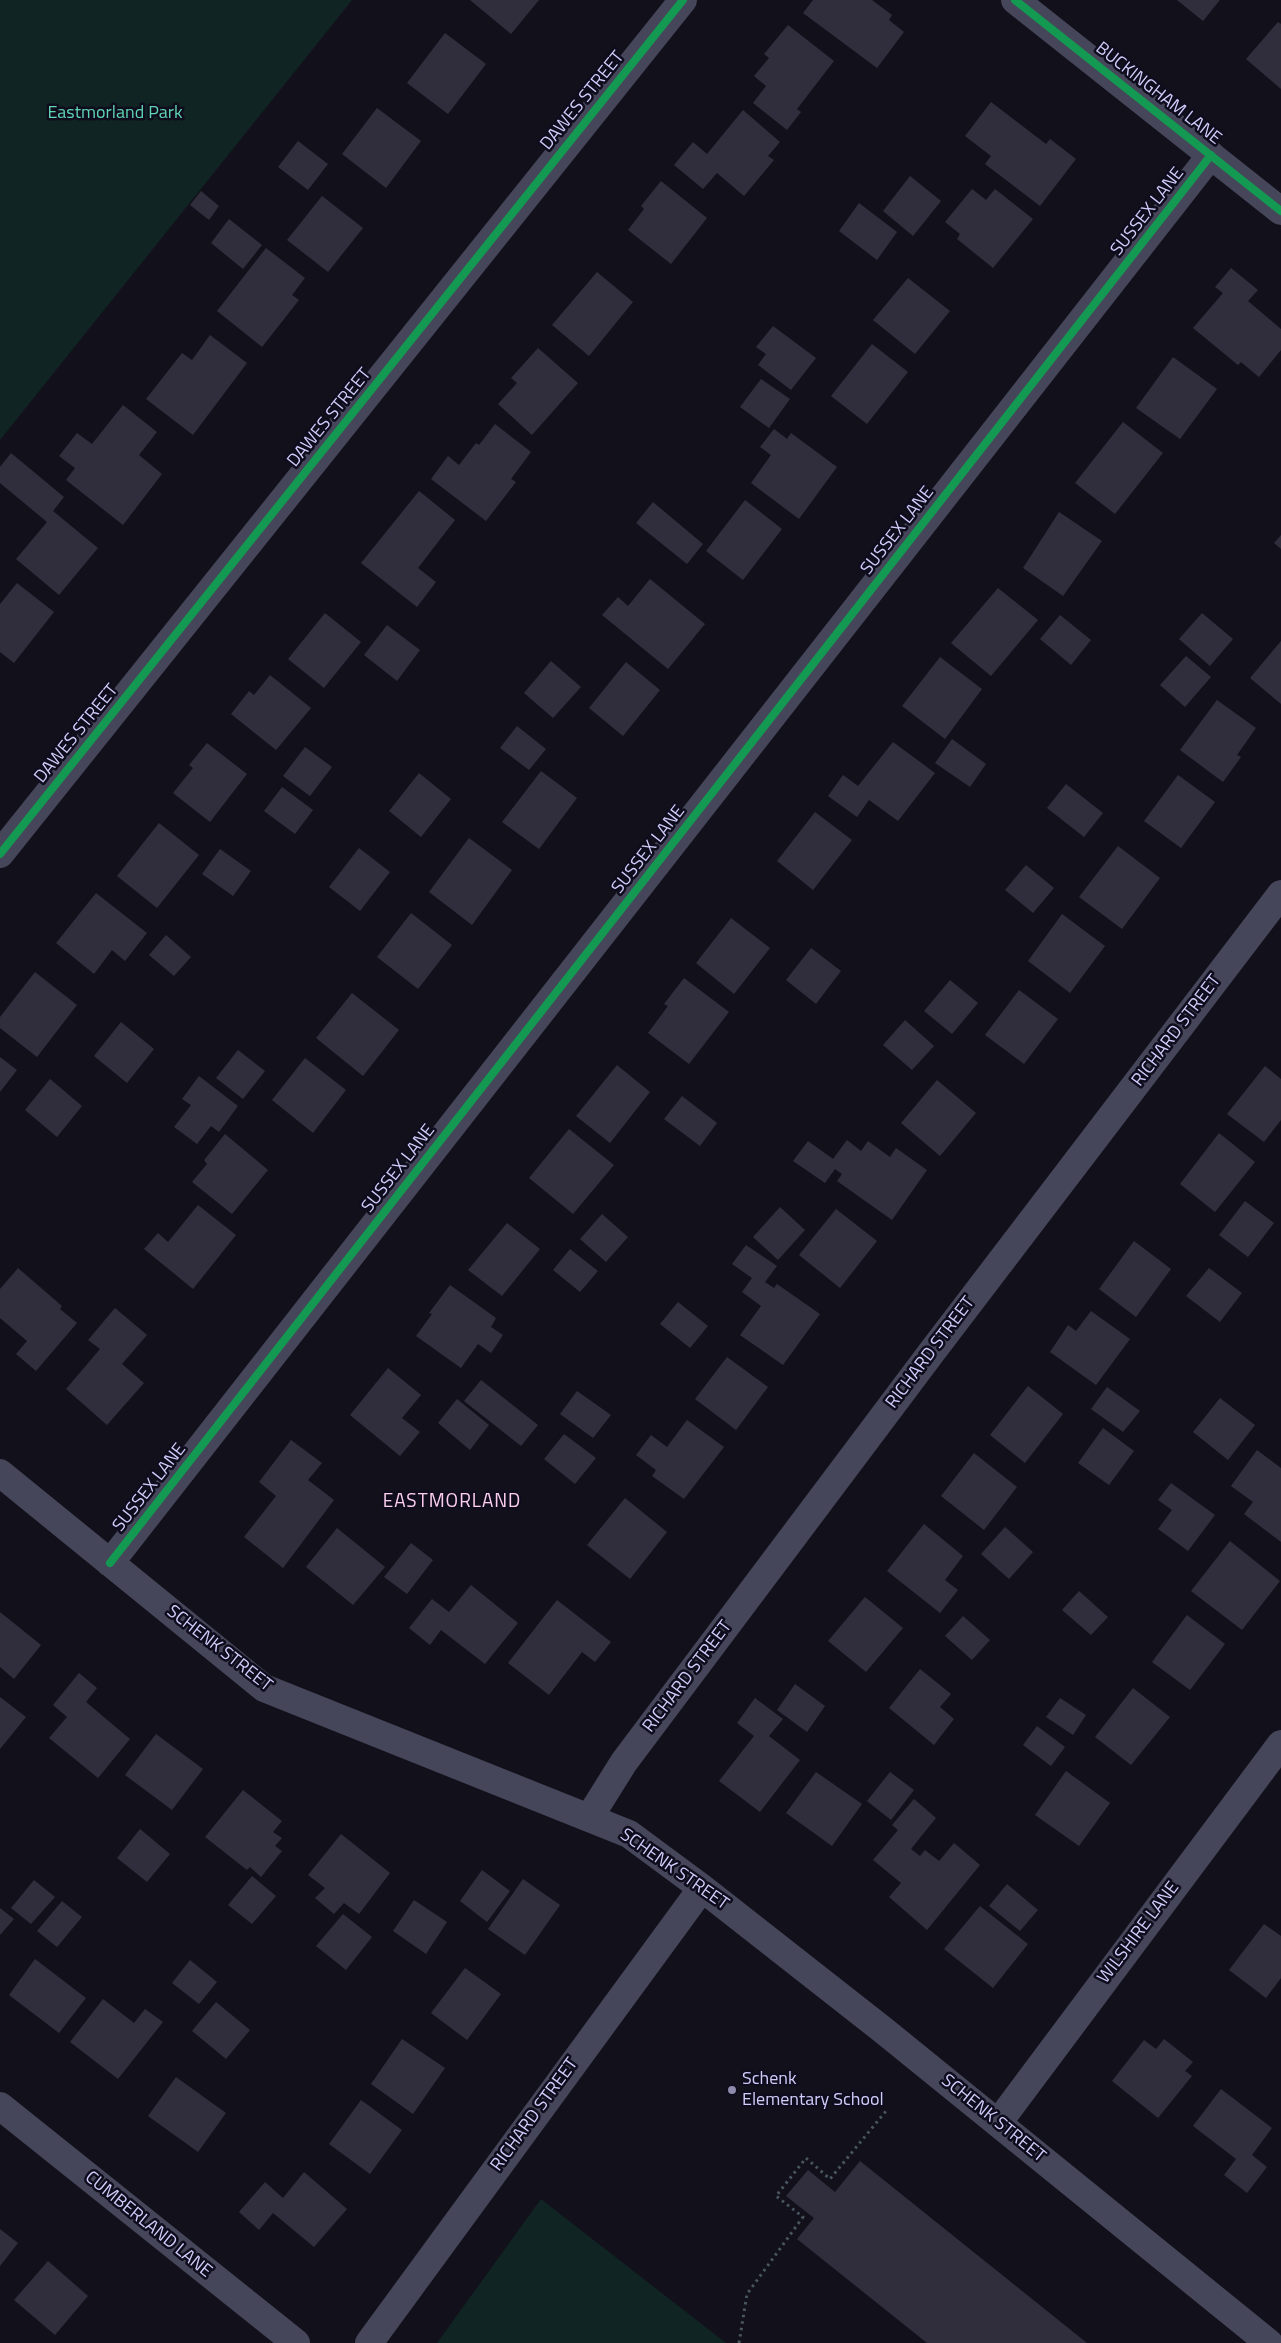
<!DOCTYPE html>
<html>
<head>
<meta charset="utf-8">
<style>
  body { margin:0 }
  canvas { display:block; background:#12101a }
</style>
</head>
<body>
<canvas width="1281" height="2343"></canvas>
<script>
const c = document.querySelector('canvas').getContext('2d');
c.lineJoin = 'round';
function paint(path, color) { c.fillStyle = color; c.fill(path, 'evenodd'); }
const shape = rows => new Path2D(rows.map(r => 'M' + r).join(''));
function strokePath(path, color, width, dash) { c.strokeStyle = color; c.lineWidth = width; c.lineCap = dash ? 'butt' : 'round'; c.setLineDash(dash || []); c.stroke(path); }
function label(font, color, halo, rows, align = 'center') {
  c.font = font + ' "Titillium Web",sans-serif'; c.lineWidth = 5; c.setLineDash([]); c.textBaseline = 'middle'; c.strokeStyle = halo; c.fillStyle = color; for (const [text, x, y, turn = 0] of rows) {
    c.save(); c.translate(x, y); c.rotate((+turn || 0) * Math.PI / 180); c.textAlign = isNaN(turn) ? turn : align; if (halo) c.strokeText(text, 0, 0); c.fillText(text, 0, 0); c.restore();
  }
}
paint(shape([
  [0,0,352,0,0,440],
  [541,2199,726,2343,437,2343]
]), '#112424');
paint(shape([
  [470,0,539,0,511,34],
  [813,0,872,0,892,15,889,20,904,32,877,68,803,13],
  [1177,0,1220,0,1203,21],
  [1278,22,1281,24,1281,89,1246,59],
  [788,25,834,61,797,109,801,112,787,130,753,103,766,86,754,76,769,58,764,54],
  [445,33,486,64,448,114,407,83],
  [991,102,1046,144,1050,139,1076,159,1040,206,985,164,991,156,965,136],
  [377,108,421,141,386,188,342,154],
  [743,110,780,142,768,156,774,160,744,196,717,173,703,189,674,165,693,142,707,154],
  [298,141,328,164,308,190,278,167],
  [910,176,941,201,913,236,883,211],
  [661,181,707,218,671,264,628,230,644,209,641,206],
  [972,189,986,200,995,189,1033,219,993,268,957,239,960,234,945,222],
  [201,191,219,206,209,220,190,205],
  [322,196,363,228,328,272,287,240],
  [859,203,897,232,877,260,839,231],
  [229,219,262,245,243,269,211,243],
  [266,248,305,278,292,295,299,300,262,347,217,311],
  [1231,268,1258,290,1248,301,1281,329,1281,350,1259,377,1241,362,1238,365,1193,328,1223,293,1215,287],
  [597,272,633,302,589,356,552,325],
  [908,278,950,311,915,354,873,320],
  [773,326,816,358,791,390,758,365,766,354,756,347],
  [210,335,247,363,193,435,146,399,182,353,192,360],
  [872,344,908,372,867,424,831,396],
  [538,348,578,383,532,435,498,404,517,383,511,378],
  [1173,357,1217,389,1180,439,1136,408],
  [761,379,790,399,769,428,740,407],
  [123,405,157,432,139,455,162,474,123,525,66,480,75,468,59,456,77,433,92,444],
  [1123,422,1163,453,1115,514,1075,483],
  [495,424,531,452,511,479,516,482,486,521,431,479,448,456,459,465,476,443,479,445],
  [774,429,787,439,791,433,837,467,799,519,751,483,771,455,760,447],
  [11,453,64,497,53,511,98,548,59,595,16,559,47,522,0,483,0,467],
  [419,491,455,520,418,568,436,582,417,607,361,563],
  [745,500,782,529,743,580,706,551],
  [653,502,703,544,687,564,636,523],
  [1059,512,1102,541,1063,596,1023,568],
  [1281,535,1281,549,1274,543],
  [650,579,705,624,668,669,602,615,618,597,628,606],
  [17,583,54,612,14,663,0,652,0,604],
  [998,588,1038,620,991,676,951,643],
  [325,613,361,642,324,688,288,659],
  [1202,613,1233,639,1210,666,1179,639],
  [1060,615,1091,640,1071,665,1040,639],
  [387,625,420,650,397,681,364,655],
  [1281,641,1281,704,1250,678],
  [1186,656,1211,677,1185,707,1160,685],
  [940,657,982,689,945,739,902,706],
  [551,661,581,687,553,718,524,693],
  [626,662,660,690,623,736,589,708],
  [270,675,311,708,276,750,231,714,249,691,254,695],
  [1217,700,1256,728,1237,755,1241,757,1223,782,1180,750],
  [517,726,546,749,529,770,500,748],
  [952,739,986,764,970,787,935,763],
  [893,742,935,773,898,821,869,800,857,817,828,796,843,775,858,786],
  [207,743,247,774,210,822,173,793,193,768,189,765],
  [305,747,332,767,310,796,283,776],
  [541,771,577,798,539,849,502,822],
  [419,773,451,799,421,837,389,811],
  [1178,775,1215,802,1181,848,1144,821],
  [1066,784,1103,813,1084,837,1047,808],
  [282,787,313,810,295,834,264,811],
  [815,812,852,840,813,890,777,861],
  [159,823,199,855,157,908,117,876],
  [469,838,512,870,472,925,429,892],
  [1118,846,1160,878,1122,929,1079,897],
  [359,848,390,872,360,911,329,887],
  [220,849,251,871,233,896,202,874],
  [1026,865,1054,888,1033,913,1005,890],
  [96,893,147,933,125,961,112,950,94,974,56,943],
  [411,913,452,945,418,989,377,957],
  [1062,914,1105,946,1070,993,1028,961],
  [731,918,770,948,734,994,696,963],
  [166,935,191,957,174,976,149,955],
  [811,948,841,971,816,1004,786,980],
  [35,972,77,1005,37,1057,0,1028,0,1017],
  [684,978,729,1012,689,1064,648,1033,668,1006,664,1004],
  [950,980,978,1003,952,1034,924,1011],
  [1019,990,1058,1019,1024,1064,985,1035],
  [352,993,399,1030,363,1076,316,1038],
  [905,1020,934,1046,912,1070,883,1045],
  [121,1022,154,1049,127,1083,94,1056],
  [238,1050,265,1071,243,1099,216,1078],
  [0,1057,17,1070,0,1092],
  [305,1058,346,1090,313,1133,272,1100],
  [617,1065,650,1092,610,1143,576,1116],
  [1265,1066,1281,1079,1281,1120,1264,1142,1227,1114],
  [199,1076,238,1106,219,1132,211,1126,197,1144,174,1127,191,1105,182,1099],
  [50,1079,82,1106,57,1137,25,1110],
  [937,1080,976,1113,940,1156,901,1123],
  [682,1096,717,1123,700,1146,664,1119],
  [569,1129,614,1165,573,1214,529,1178],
  [1219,1133,1255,1162,1215,1212,1180,1184],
  [225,1134,268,1170,232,1214,192,1182,207,1164,204,1160],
  [847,1140,861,1151,868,1141,890,1157,896,1148,927,1170,892,1220,837,1181,842,1174,835,1169,825,1183,793,1161,808,1141,833,1159],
  [1245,1201,1274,1223,1248,1257,1219,1235],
  [198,1205,236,1235,193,1289,144,1249,158,1233,168,1242],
  [780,1207,805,1230,778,1260,753,1237],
  [836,1209,877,1241,840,1288,799,1255],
  [602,1214,628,1237,606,1262,580,1239],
  [507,1223,540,1249,502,1296,468,1270],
  [1134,1241,1171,1269,1136,1317,1099,1289],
  [746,1245,777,1266,765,1282,774,1288,777,1284,820,1314,783,1365,740,1335,761,1306,742,1292,752,1278,732,1264],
  [570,1249,598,1271,580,1292,553,1270],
  [18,1268,62,1306,60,1309,77,1323,36,1371,16,1354,27,1341,0,1318,0,1289],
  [1209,1268,1242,1293,1220,1322,1186,1296],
  [450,1285,496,1318,491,1327,503,1335,491,1353,478,1344,461,1368,416,1336,432,1314,429,1313],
  [678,1302,708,1326,690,1348,660,1324],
  [115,1308,147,1335,122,1364,144,1383,107,1425,66,1389,100,1349,88,1340],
  [1091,1311,1130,1339,1096,1385,1050,1352,1068,1325,1076,1331],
  [727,1357,768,1387,736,1430,695,1399],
  [388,1368,421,1395,402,1418,420,1432,400,1456,350,1415],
  [481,1380,538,1425,521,1446,464,1401],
  [1028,1386,1063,1414,1025,1463,990,1435],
  [1107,1387,1140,1411,1123,1432,1091,1409],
  [577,1391,611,1415,593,1438,560,1414],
  [1220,1398,1255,1425,1228,1460,1193,1432],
  [457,1399,489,1425,470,1450,438,1423],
  [687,1420,724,1447,684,1499,652,1476,656,1470,636,1455,651,1435,667,1447],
  [1103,1428,1134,1451,1109,1485,1078,1463],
  [564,1434,596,1458,575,1484,544,1459],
  [291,1440,322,1463,308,1480,334,1500,283,1568,244,1537,276,1496,259,1482],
  [1257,1450,1281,1468,1281,1542,1244,1514,1253,1502,1231,1486],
  [974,1453,1017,1487,984,1530,941,1496],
  [1171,1483,1215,1515,1188,1551,1158,1529,1172,1510,1158,1500],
  [625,1498,667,1532,630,1579,587,1545],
  [924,1524,963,1556,945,1580,958,1590,940,1613,887,1571],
  [1005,1527,1033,1552,1009,1579,981,1554],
  [337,1528,385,1567,353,1605,306,1567],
  [1230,1541,1280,1581,1242,1630,1191,1591],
  [411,1543,433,1560,407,1594,384,1577],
  [471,1585,518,1623,485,1664,441,1630,430,1645,409,1628,432,1599,449,1612],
  [1079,1591,1108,1617,1091,1635,1062,1610],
  [865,1597,903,1628,866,1672,828,1641],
  [557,1600,611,1642,595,1662,582,1652,549,1695,508,1663],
  [0,1612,41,1645,14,1679,0,1667],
  [1187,1615,1225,1644,1190,1690,1152,1662],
  [963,1616,990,1640,972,1660,945,1636],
  [920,1669,951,1694,940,1707,954,1719,934,1745,889,1708],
  [79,1673,97,1688,86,1702,130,1739,98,1778,49,1738,67,1717,53,1705],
  [795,1684,825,1706,807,1732,777,1710],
  [1133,1688,1170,1717,1131,1765,1095,1737],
  [0,1697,26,1717,0,1749],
  [755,1698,783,1719,769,1736,800,1760,760,1812,719,1781,754,1736,737,1723],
  [1060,1698,1086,1715,1073,1735,1046,1717],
  [1037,1726,1065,1747,1051,1766,1023,1745],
  [156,1734,203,1769,172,1810,125,1775],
  [1066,1771,1110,1803,1079,1846,1035,1815],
  [816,1772,862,1804,832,1846,786,1813],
  [890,1772,914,1790,891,1820,867,1801],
  [243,1790,282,1821,273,1832,282,1838,275,1846,282,1851,261,1877,250,1867,247,1870,205,1837],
  [914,1799,936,1818,911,1849,920,1856,925,1850,939,1861,954,1843,980,1865,927,1930,889,1897,901,1883,873,1860,898,1830,892,1825],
  [140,1829,170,1854,147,1882,117,1858],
  [341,1834,390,1873,359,1914,344,1903,334,1914,315,1898,325,1888,308,1875],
  [482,1870,510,1891,487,1922,460,1901],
  [252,1876,276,1896,252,1924,228,1905],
  [523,1879,560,1905,525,1955,488,1929],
  [34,1880,55,1897,31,1924,11,1908],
  [1007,1884,1038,1910,1020,1931,989,1906],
  [414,1900,447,1922,426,1954,393,1931],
  [62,1901,82,1917,57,1947,37,1931],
  [980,1906,1028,1944,993,1988,944,1949],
  [0,1908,14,1919,0,1935],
  [343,1914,372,1937,346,1970,316,1946],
  [1264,1924,1281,1936,1281,1978,1266,1998,1229,1970],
  [35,1959,86,1998,59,2033,9,1995],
  [190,1960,217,1982,199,2004,172,1983],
  [465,1968,501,1994,467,2040,431,2013],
  [103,1999,134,2023,145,2009,163,2022,118,2079,70,2042],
  [216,2002,250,2030,226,2059,192,2031],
  [402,2039,445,2068,413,2114,371,2084],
  [1164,2039,1193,2062,1185,2071,1192,2076,1158,2118,1112,2081,1144,2040,1156,2049],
  [176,2077,226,2113,198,2152,148,2116],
  [1221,2089,1272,2128,1252,2155,1267,2167,1247,2193,1224,2175,1236,2159,1193,2126],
  [361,2100,402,2130,370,2174,329,2144],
  [860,2161,1087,2343,927,2343,797,2239,814,2218,786,2196,808,2170,835,2192],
  [304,2172,347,2209,314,2247,273,2213,259,2230,239,2212,265,2182,283,2198],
  [0,2229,18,2243,0,2266],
  [48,2261,88,2296,55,2335,14,2300]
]), '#302e3c');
strokePath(shape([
  [739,2343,747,2294,803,2217,776,2196,806,2158,830,2179,886,2111]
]), '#485661', 3, [2.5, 4]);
strokePath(shape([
  [1015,0,1281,211],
  [0,854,683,0],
  [0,1473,264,1688,629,1834,702,1888,883,2030,1269,2343],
  [110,1563,1211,155],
  [589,1818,624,1762,931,1353,1281,894],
  [0,2106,296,2343],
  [998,2123,1281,1744],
  [369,2343,702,1888]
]), '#46465a', 28);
strokePath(shape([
  [1015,0,1281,211],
  [0,854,683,0],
  [110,1563,1211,155]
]), '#139951', 8);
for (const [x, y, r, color] of [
  [732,2090,5,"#8e8bac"]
]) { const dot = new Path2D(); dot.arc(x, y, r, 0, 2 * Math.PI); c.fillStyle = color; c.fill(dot); strokePath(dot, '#0f0d1d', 2); }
label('18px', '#d1cdfb', '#0f0d1d', [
  ["BUCKINGHAM LANE",1158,94,38],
  ["DAWES STREET",583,101,-51],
  ["SUSSEX LANE",1148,212,-52],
  ["DAWES STREET",330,418,-51],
  ["SUSSEX LANE",898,531,-52],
  ["DAWES STREET",77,734,-51],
  ["SUSSEX LANE",649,850,-52],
  ["RICHARD STREET",1177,1031,-53],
  ["SUSSEX LANE",399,1169,-52],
  ["RICHARD STREET",931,1353,-53],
  ["SUSSEX LANE",150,1488,-52],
  ["SCHENK STREET",219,1649,38],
  ["RICHARD STREET",688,1677,-53],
  ["SCHENK STREET",674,1870,35],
  ["WILSHIRE LANE",1139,1933,-53],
  ["RICHARD STREET",535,2115,-54],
  ["SCHENK STREET",993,2119,39],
  ["CUMBERLAND LANE",148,2225,39]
]);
label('18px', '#5fd5b4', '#0f0d1d', [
  ["Eastmorland Park",115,114]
]);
label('18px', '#d1cdfb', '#0f0d1d', [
  ["Schenk",742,2080],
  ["Elementary School",742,2101]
], 'left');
c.letterSpacing = '1px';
label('19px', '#fccfed', '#0f0d1d', [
  ["EASTMORLAND",452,1502]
]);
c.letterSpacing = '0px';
</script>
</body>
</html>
